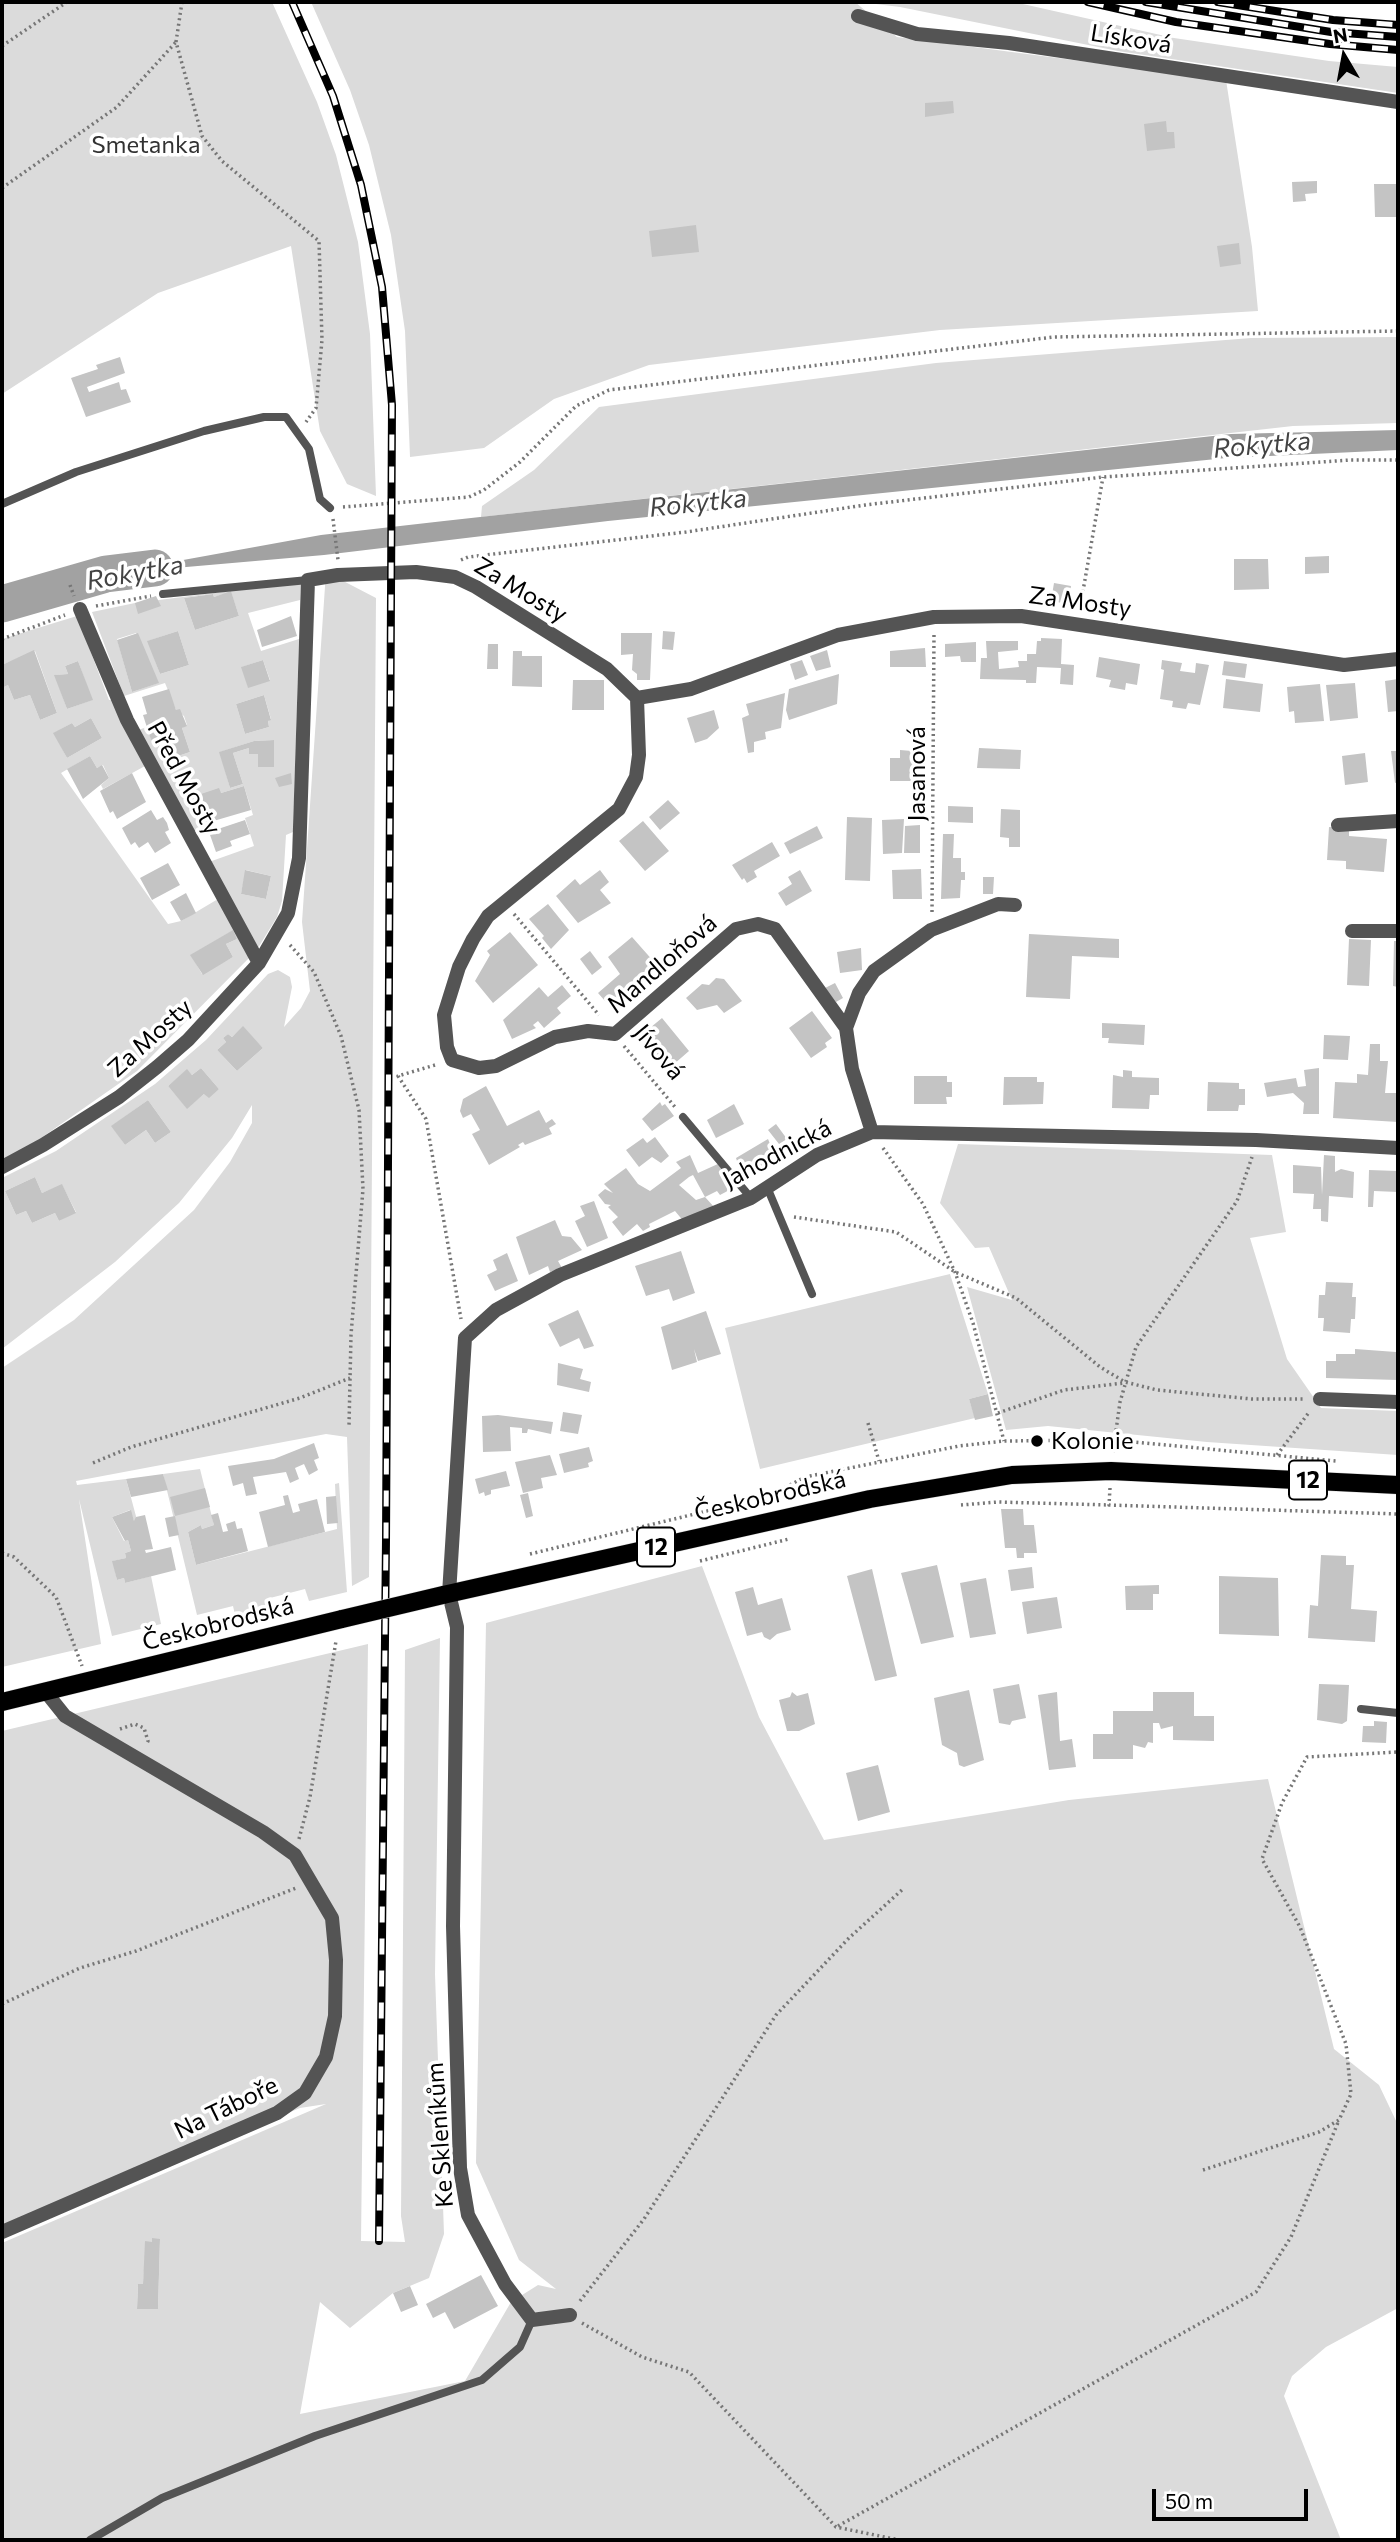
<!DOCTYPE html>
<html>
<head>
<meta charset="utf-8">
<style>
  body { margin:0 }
  #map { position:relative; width:1400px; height:2542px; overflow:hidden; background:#fff; font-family:Commissioner,sans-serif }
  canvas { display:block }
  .frame { position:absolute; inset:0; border:4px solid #000; pointer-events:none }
  .north { position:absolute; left:1309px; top:21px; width:70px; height:70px; -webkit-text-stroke:5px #fff; paint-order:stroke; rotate:350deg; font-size:19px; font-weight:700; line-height:28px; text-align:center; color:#000 }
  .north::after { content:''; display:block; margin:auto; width:24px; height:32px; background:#000; clip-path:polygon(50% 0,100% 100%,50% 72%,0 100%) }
  .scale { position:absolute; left:1152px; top:2489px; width:156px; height:32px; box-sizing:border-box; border:4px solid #000; border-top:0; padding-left:9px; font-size:21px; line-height:24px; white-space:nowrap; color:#000; -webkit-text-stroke:5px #fff; paint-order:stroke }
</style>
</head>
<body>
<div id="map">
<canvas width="1400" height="2542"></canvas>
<div class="frame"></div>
<div class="north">N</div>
<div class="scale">50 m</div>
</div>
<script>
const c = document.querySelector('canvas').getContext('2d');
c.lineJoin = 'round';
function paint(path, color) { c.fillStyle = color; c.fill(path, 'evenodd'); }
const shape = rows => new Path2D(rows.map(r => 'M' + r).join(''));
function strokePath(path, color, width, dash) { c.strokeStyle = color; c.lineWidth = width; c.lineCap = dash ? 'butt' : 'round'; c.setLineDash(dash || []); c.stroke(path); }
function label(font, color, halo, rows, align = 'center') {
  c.font = font + ' Commissioner,sans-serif'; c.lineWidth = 7; c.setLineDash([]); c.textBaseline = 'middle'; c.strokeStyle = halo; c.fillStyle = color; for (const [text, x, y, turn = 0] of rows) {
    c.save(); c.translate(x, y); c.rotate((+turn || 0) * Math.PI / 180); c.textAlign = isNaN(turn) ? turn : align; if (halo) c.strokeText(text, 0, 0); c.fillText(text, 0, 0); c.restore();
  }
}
paint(shape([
  [2,2,272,2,317,102,336,155,358,242,370,334,376,496,347,484,320,431,291,246,158,293,2,394],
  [311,2,855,2,897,37,1226,80,1252,247,1258,311,940,330,649,365,554,399,484,448,410,457,405,331,391,235,369,145,350,90],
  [860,2,1014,2,1174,38,1329,61,1398,67,1398,93,1118,51,900,7],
  [1398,337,1398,423,1293,426,481,517,482,506,534,470,599,407,936,363,1251,338],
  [326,572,376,598,369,1577,352,1586,347,1437,326,1434,76,1481,77,1485,126,1479,137,1520,134,1521,130,1510,112,1517,124,1541,128,1540,131,1551,125,1553,126,1558,113,1561,117,1580,124,1578,125,1583,151,1576,161,1624,112,1636,79,1499,101,1644,2,1667,2,1368,74,1320,194,1210,230,1162,252,1123,252,1105,232,1138,179,1203,115,1262,2,1349,2,1178,56,1151,155,1084,206,1040,268,974,278,970,290,977,292,987,284,1027,301,1008,310,991,302,922],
  [243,1027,263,1048,237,1071,217,1050,226,1042,223,1038,228,1034,232,1037],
  [201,1068,219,1089,204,1094,187,1108,168,1086,187,1070,192,1075],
  [148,1100,171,1132,155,1143,146,1130,125,1145,112,1126],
  [35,1177,42,1193,62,1185,76,1212,59,1221,55,1213,32,1223,26,1211,16,1215,5,1191],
  [301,582,300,600,248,613,261,651,299,639,293,832,286,835,282,901,277,917,258,948,209,862,254,846,245,818,253,815,244,786,221,793,210,821,214,828,194,834,138,730,147,727,151,739,155,738,163,761,190,752,182,728,187,725,184,716,176,710,165,683,124,696,92,612,135,603],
  [231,592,239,616,195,630,184,598,213,594,214,597],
  [178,631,189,665,160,674,148,641],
  [136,633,158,683,132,692,117,639],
  [263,660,270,680,248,687,242,667],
  [264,695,271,719,268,721,269,727,245,734,236,704],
  [274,740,273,767,259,767,258,754,249,754,249,748,233,753,243,784,230,788,220,752,254,741],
  [246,870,271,876,266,899,241,894],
  [77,616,109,700,112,700,145,766,103,789,101,785,109,778,103,765,97,768,90,756,61,773,168,924,181,921,218,899,249,958,137,1071,21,1152,2,1161,2,681,4,687,8,685,14,700,30,695,40,720,57,713,35,651,2,665,2,639],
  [78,661,92,700,67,709,55,675,68,674,65,666],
  [91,718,102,738,67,758,54,733,72,723,75,727],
  [232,931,237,939,226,944,233,957,202,974,191,955],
  [958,1144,1272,1155,1286,1232,1250,1238,1287,1359,1321,1408,1398,1411,1398,1455,1207,1442,1048,1426,1006,1430,967,1287,1012,1300,989,1247,975,1248,940,1203],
  [950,1274,988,1394,969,1399,975,1418,760,1469,725,1328],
  [200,1469,214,1525,202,1529,201,1525,188,1532,196,1565,337,1529,335,1484,339,1483,347,1592,309,1601,305,1589,270,1598,272,1610,236,1619,233,1606,197,1615,163,1474],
  [702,1566,759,1717,824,1840,1069,1800,1268,1779,1334,2049,1379,2085,1398,2125,1398,2308,1326,2347,1292,2376,1284,2396,1341,2540,2,2540,2,2243,326,2104,300,2108,2,2231,2,1731,368,1644,361,2241,405,2242,401,2216,405,1650,440,1638,435,1974,444,2234,429,2278,393,2293,350,2328,320,2302,300,2414,465,2381,511,2302,538,2285,556,2289,519,2260,476,2163,486,1623],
  [152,2239,160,2239,158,2309,137,2309,138,2284,143,2284,146,2242,152,2242]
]), '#dbdbdb');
paint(shape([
  [1398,430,1398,450,1226,458,608,521,324,555,106,574,321,535,444,521,1231,434]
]), '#a2a2a2');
strokePath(shape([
  [2,604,106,574,155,568]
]), '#a2a2a2', 37);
paint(shape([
  [953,101,954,113,925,117,925,103],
  [1166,121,1167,132,1174,132,1175,148,1147,151,1144,124],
  [1317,181,1317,193,1305,194,1306,201,1293,202,1292,182],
  [1374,184,1398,184,1398,217,1375,217],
  [696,225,699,252,652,257,649,231],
  [1239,243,1241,264,1220,267,1217,246],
  [120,357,125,373,87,387,89,392,119,382,121,390,126,389,131,402,86,417,71,378,98,369,96,365],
  [1329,556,1329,573,1305,574,1305,557],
  [1234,559,1268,559,1269,589,1234,590],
  [1054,583,1071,586,1068,604,1051,601],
  [231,591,239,616,195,630,184,598,213,594,214,597],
  [156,596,161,606,138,614,135,603],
  [291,616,297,636,262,647,257,630],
  [178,631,189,665,160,674,147,641],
  [663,631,675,632,673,650,662,649],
  [138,633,159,683,132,692,117,640],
  [621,633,652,633,650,680,637,680,637,674,632,670,633,654,621,655],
  [1041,638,1062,639,1061,664,1074,665,1073,685,1060,684,1061,668,1037,667,1036,683,1026,683,1026,680,980,679,981,658,987,658,986,641,1018,641,1018,650,998,652,999,669,1019,667,1018,661,1027,661,1027,654,1036,654,1037,641,1041,641],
  [976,642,976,662,961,662,960,656,945,657,945,644],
  [488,644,498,644,498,669,487,669],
  [925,648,926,667,890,667,890,651],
  [34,650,57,713,40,720,30,695,14,700,8,685,4,687,2,681,2,665],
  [827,650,831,667,816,671,810,656],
  [513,651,522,651,522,656,542,656,542,687,512,686],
  [1099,657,1140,664,1137,685,1126,683,1125,690,1109,687,1111,680,1096,677],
  [263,660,270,681,248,688,241,667],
  [802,660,808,675,795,680,790,664],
  [1162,660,1182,663,1180,671,1195,673,1196,663,1209,665,1200,705,1188,703,1186,709,1172,707,1173,701,1160,699,1164,670,1161,669],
  [78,661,93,700,67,709,54,675,68,674,65,666],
  [1224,661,1247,664,1245,678,1222,675],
  [839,674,837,704,789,720,786,710,789,689],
  [1226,679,1263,684,1260,712,1223,708],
  [1398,679,1398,711,1388,712,1385,681],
  [573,680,604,680,604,710,572,710],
  [1355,683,1358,718,1330,721,1326,685],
  [1320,684,1324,721,1295,723,1294,711,1289,712,1287,687],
  [169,689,176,710,180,709,187,726,182,728,190,752,163,761,155,738,151,740,143,715,147,714,142,697],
  [785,693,781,728,765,732,766,739,754,742,754,752,748,753,742,718,749,715,746,704],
  [264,695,271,720,268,721,269,727,245,734,236,704],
  [714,710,719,728,707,739,695,743,687,718],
  [91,718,102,738,67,758,53,733,72,723,75,727],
  [274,740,274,767,258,767,258,754,249,754,249,748,233,753,243,784,230,788,219,752,254,741],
  [979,748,1021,750,1020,769,977,768],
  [900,750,912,751,912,759,922,759,922,781,890,781,890,758,900,758],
  [1391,751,1398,751,1398,782,1395,783],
  [1365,753,1368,782,1345,785,1342,756],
  [90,756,97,768,102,765,109,778,83,799,67,769],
  [132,773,146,802,117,819,113,811,110,813,100,791],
  [291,773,292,784,279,787,275,778],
  [244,786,251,810,210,822,201,794,219,788,221,793],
  [668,800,680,813,660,830,649,817],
  [948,806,973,807,973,823,948,822],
  [1001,809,1020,810,1020,847,1009,847,1009,838,1000,837],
  [151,810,157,820,163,817,167,823,169,830,165,832,171,843,155,853,148,842,139,848,135,842,131,845,122,828],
  [847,817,872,818,870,881,845,880],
  [904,819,902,853,883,854,882,820],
  [245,820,250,834,230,841,232,846,216,852,209,832],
  [643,821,669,851,645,871,619,841],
  [920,825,920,853,904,853,905,826],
  [817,826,823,838,790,854,784,843],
  [1329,827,1349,829,1349,836,1387,839,1384,872,1346,869,1346,861,1327,860],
  [943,834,954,834,953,858,961,858,961,872,965,872,965,880,961,880,960,898,941,899],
  [772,842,780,856,754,871,757,877,747,883,744,878,742,880,732,865],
  [168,863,180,885,152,900,140,878],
  [921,869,922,899,893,899,892,870],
  [245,870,271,876,266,899,241,894],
  [600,870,609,882,600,890,611,903,578,923,556,896,575,879,580,885],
  [800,870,812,891,786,906,778,893,792,884,788,877],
  [983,877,994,877,993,894,983,894],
  [186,893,196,913,181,921,170,902],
  [548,904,569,930,551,949,542,938,544,936,529,919],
  [233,930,237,939,226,944,233,957,203,975,190,955],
  [510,932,538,965,493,1003,475,981,490,955,487,951],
  [1029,934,1119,939,1119,958,1072,956,1070,999,1026,997],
  [632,937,655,963,636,979,642,986,613,1010,598,993,620,974,608,957],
  [1349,939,1371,940,1369,986,1347,985],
  [1394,941,1398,941,1398,987,1393,986],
  [861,948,862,970,840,973,837,952],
  [590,951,602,967,592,975,580,959],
  [716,978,724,979,742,1001,724,1013,717,1005,697,1010,686,998,702,984,709,985],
  [835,983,843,998,836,1002,825,988],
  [562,985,571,996,557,1008,561,1013,544,1028,538,1021,533,1025,536,1028,512,1039,503,1020,539,987,548,997],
  [812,1011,832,1038,825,1043,827,1047,811,1058,789,1028],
  [662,1018,689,1051,666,1071,639,1037],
  [1102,1023,1145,1025,1144,1045,1108,1043,1109,1038,1102,1038],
  [243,1026,263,1048,237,1071,217,1050,226,1042,223,1038,228,1034,232,1037],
  [1324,1035,1350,1036,1348,1060,1323,1059],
  [1370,1044,1380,1044,1380,1061,1388,1061,1385,1093,1398,1093,1398,1122,1333,1118,1335,1082,1357,1083,1357,1074,1368,1075],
  [201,1068,219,1089,209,1098,204,1094,187,1109,168,1086,187,1069,192,1075],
  [1319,1068,1319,1114,1303,1114,1304,1103,1293,1093,1267,1097,1264,1083,1296,1078,1298,1087,1306,1086,1304,1070],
  [1123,1070,1132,1071,1132,1077,1159,1078,1159,1095,1150,1095,1149,1109,1112,1108,1113,1075,1123,1077],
  [914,1076,947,1076,947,1082,952,1082,952,1097,946,1097,947,1104,914,1104],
  [1004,1077,1037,1077,1037,1082,1044,1082,1043,1104,1003,1105],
  [1208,1082,1239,1083,1239,1089,1245,1089,1245,1105,1239,1105,1238,1111,1207,1111],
  [486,1086,507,1126,539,1110,546,1123,552,1119,556,1124,549,1128,552,1134,525,1145,523,1142,518,1145,520,1147,489,1165,472,1134,480,1130,471,1114,463,1118,460,1111,463,1099],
  [148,1100,171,1132,155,1143,146,1130,125,1145,111,1126],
  [660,1102,662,1106,665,1104,674,1116,652,1131,642,1119],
  [734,1104,744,1124,716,1138,707,1120],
  [776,1124,787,1139,779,1144,768,1130],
  [655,1137,669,1156,661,1163,652,1157,639,1167,626,1150,643,1138,647,1143],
  [768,1139,770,1144,774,1143,782,1159,749,1175,742,1162,738,1164,736,1158],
  [690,1155,698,1173,720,1163,737,1186,720,1195,717,1191,705,1197,693,1175,689,1177,679,1185,696,1200,705,1197,715,1208,685,1223,675,1211,649,1224,650,1227,643,1231,637,1224,623,1236,612,1222,618,1217,608,1207,611,1205,605,1204,598,1195,605,1189,613,1193,604,1184,626,1168,638,1184,650,1191,681,1168,676,1162],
  [1324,1155,1335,1156,1335,1172,1341,1169,1354,1172,1353,1198,1329,1196,1328,1222,1321,1221,1321,1209,1313,1209,1314,1194,1293,1193,1293,1165,1321,1167,1322,1195],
  [1369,1170,1398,1171,1398,1192,1374,1191,1373,1207,1368,1207],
  [35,1177,42,1193,62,1184,76,1213,59,1221,55,1213,32,1223,26,1211,16,1215,5,1191],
  [594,1201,608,1238,587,1247,575,1221,585,1216,580,1206],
  [555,1220,562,1236,571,1237,582,1250,558,1261,562,1268,550,1272,548,1266,529,1275,516,1237],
  [681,1251,695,1293,673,1301,669,1289,646,1296,635,1266],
  [507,1253,518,1281,495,1291,487,1275,497,1270,493,1260],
  [1326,1282,1353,1283,1352,1297,1356,1297,1355,1319,1351,1319,1350,1333,1323,1331,1324,1318,1318,1318,1319,1295,1325,1295],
  [578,1310,594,1346,584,1349,579,1338,560,1347,548,1324],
  [706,1311,721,1354,698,1361,694,1349,697,1362,672,1370,661,1327],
  [1355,1349,1396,1352,1398,1380,1326,1378,1326,1361,1336,1361,1336,1354,1355,1354],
  [558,1363,583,1369,580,1379,591,1382,589,1392,557,1385],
  [988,1394,993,1416,975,1420,969,1399],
  [563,1412,582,1415,578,1434,560,1431],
  [498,1415,553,1422,551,1434,528,1429,527,1433,522,1433,522,1428,510,1427,511,1451,483,1452,482,1416],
  [314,1443,319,1458,314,1460,318,1470,309,1475,304,1464,295,1468,299,1479,290,1483,286,1472,253,1477,257,1494,246,1496,243,1483,233,1486,228,1466,274,1459],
  [589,1447,593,1461,588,1463,589,1467,564,1473,559,1454],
  [550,1455,557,1475,541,1478,543,1488,523,1493,515,1462],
  [506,1471,510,1486,491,1490,491,1494,485,1496,484,1492,479,1494,475,1479],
  [163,1474,168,1490,131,1497,126,1479],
  [205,1488,210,1507,175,1516,170,1497],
  [528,1493,533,1516,526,1518,520,1495],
  [288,1495,293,1513,300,1511,298,1504,317,1499,325,1532,268,1547,259,1512,285,1505,283,1496],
  [336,1496,338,1523,327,1524,326,1497],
  [1001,1509,1023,1509,1024,1525,1034,1525,1037,1553,1024,1553,1024,1558,1017,1558,1016,1548,1005,1548],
  [131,1510,134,1521,136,1517,145,1515,153,1549,145,1550,146,1553,171,1547,176,1570,125,1583,124,1578,117,1580,112,1561,126,1558,125,1553,131,1551,128,1540,125,1541,112,1517],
  [218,1513,223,1532,228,1531,226,1524,235,1521,237,1529,242,1528,248,1551,196,1565,188,1532,201,1525,202,1529,214,1525,211,1515],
  [175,1516,179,1535,169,1537,165,1518],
  [1321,1555,1346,1556,1346,1565,1354,1565,1351,1609,1377,1611,1375,1642,1308,1638,1310,1605,1318,1606],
  [937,1565,954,1637,921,1644,901,1573],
  [1032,1567,1034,1588,1011,1591,1008,1570],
  [872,1569,897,1676,875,1681,847,1576],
  [1219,1576,1278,1578,1279,1636,1219,1634],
  [986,1578,996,1634,970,1638,960,1583],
  [1159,1585,1159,1594,1153,1594,1153,1610,1126,1610,1125,1586],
  [753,1587,758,1605,782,1598,791,1630,777,1634,770,1640,764,1637,762,1632,747,1636,735,1592],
  [1057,1597,1062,1628,1027,1634,1022,1602],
  [1019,1684,1026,1718,1012,1721,1010,1725,999,1723,993,1689],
  [1319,1684,1349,1685,1347,1721,1342,1724,1317,1720],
  [969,1690,984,1760,964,1767,959,1765,957,1753,942,1745,934,1698],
  [792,1692,797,1696,808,1693,815,1724,799,1731,787,1731,779,1700,790,1697],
  [1057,1692,1060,1741,1072,1739,1076,1767,1049,1770,1038,1695],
  [1153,1692,1194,1692,1194,1716,1214,1716,1214,1741,1173,1740,1173,1726,1161,1729,1159,1723,1153,1723,1153,1743,1148,1742,1145,1748,1133,1745,1133,1759,1093,1759,1093,1734,1113,1734,1113,1711,1153,1711],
  [1374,1721,1387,1722,1386,1743,1362,1742,1363,1726,1374,1726],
  [878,1765,890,1812,858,1821,846,1773],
  [152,2238,160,2239,158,2309,137,2309,138,2284,143,2284,145,2241,152,2242],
  [481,2275,498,2306,454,2329,445,2312,433,2318,426,2304],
  [410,2286,418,2305,401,2312,393,2293]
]), '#c4c4c4');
const primary = shape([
  [443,1595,870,1499,1012,1475,1111,1471,1398,1485],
  [2,1702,342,1619]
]);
strokePath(primary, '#dbdbdb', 19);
strokePath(shape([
  [182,2,176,42,202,136,222,161,319,241,322,340,316,408,306,422],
  [2,46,67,2],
  [2,188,117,107,176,42],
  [343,507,469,497,484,490,520,462,576,406,609,390,1054,337,1398,331],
  [333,519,338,560],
  [461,560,468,557,686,532,865,505,1103,477,1350,460,1398,460],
  [70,585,74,596],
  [96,606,151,596],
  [1080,608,1103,477],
  [2,639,65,615],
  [932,912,934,633],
  [514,914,599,1015],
  [290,945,314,972,341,1036,359,1110,363,1189,351,1335,349,1426],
  [624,1046,675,1107],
  [435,1065,398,1076,426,1119,461,1319],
  [883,1148,923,1204,955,1272,973,1323,1004,1441],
  [794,1217,896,1232,955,1272,1016,1298,1100,1367,1125,1382,1157,1390,1252,1399,1304,1399],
  [998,1413,1064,1390,1124,1383],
  [868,1423,879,1461],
  [1113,1452,1120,1402,1136,1347,1237,1201,1252,1157],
  [1277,1455,1310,1411],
  [93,1463,131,1447,300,1398,350,1378],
  [1110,1488,1109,1505,1398,1514],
  [961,1505,998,1502,1109,1505],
  [2,1553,14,1557,56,1597,82,1666],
  [530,1554,769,1496,805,1477,959,1446,1004,1441,1113,1440,1336,1461],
  [700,1561,789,1539],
  [120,1729,135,1724,144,1728,148,1741,146,1745],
  [299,1839,310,1797,336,1641],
  [2,2004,80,1968,136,1951,296,1888],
  [1203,2170,1319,2132,1339,2120,1351,2094,1346,2044,1300,1927,1262,1859,1282,1803,1307,1757,1397,1752],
  [580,2301,644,2219,776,2015,849,1938,903,1889],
  [582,2323,642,2357,689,2372,836,2527,899,2540],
  [838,2526,1256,2292,1291,2237,1339,2120]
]), '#767676', 3.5, [2, 3.5]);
strokePath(shape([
  [2,504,76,472,204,431,264,417,286,417,309,449,320,499,330,508],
  [163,594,308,580],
  [683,1117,751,1198],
  [767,1187,812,1294],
  [1361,1709,1398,1713],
  [90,2540,162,2498,315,2436,482,2380,520,2347,532,2320]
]), '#545454', 8);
strokePath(shape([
  [858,16,917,34,1009,43,1398,102],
  [80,609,127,720,259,963],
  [637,698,639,755,636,777,619,809,488,916,473,939,459,967,444,1015,447,1047,452,1060,479,1068,496,1066,555,1037,588,1031,615,1034,736,929,758,924,775,929,846,1028],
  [637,698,691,689,838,635,934,617,1021,616,1344,665,1398,659],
  [1338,825,1398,821],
  [1352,931,1398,931],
  [872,1132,852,1069,846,1028,859,993,874,971,931,930,998,904,1015,905],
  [2,1167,43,1145,119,1097,157,1067,188,1040,259,963,288,913,299,858,308,580,338,575,416,572,455,577,476,587,607,669,637,698],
  [1320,1399,1398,1402],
  [2,2232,277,2113,305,2093,326,2057,335,2016,336,1960,332,1918,295,1855,263,1832,65,1716,45,1691],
  [570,2315,532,2320,505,2284,468,2215,460,2168,453,1926,457,1627,449,1594,465,1338,496,1310,560,1275,751,1198,817,1155,872,1132,1256,1140,1398,1148]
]), '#545454', 14);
strokePath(primary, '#000', 18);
const rail = shape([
  [292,2,333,96,361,185,382,287,392,405,386,1539,379,2241],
  [1088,2,1176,22,1330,44,1398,50],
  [1146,2,1331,32,1398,37],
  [1218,2,1333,20,1398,25]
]);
strokePath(rail, '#000', 8);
strokePath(rail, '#fff', 5, [16]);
const primaryBridge = shape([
  [342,1619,443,1595]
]);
strokePath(primaryBridge, '#dbdbdb', 19, []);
strokePath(primaryBridge, '#000', 18);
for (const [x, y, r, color] of [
  [1037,1441,7,"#000"]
]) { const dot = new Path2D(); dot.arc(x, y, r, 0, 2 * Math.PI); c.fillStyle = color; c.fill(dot); strokePath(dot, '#fff', 2.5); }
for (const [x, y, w] of [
  [1308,1480,38],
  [656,1547,38]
]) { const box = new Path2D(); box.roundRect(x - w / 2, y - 19.5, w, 39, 5); c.fillStyle = '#fff'; c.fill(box); strokePath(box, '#000', 2); }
label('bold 23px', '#000', null, [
  ["12",1308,1480],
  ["12",656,1547]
]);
label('24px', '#000', '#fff', [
  ["Lísková",1131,39,9],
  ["Za Mosty",521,590,31],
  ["Za Mosty",1080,602,8],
  ["Jasanová",917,774,-90],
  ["Před Mosty",184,778,61],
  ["Mandloňová",662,964,-41],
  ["Za Mosty",150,1038,-42],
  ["Jívová",659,1052,50],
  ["Jahodnická",777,1154,-28],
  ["Českobrodská",770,1496,-13],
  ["Českobrodská",218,1624,-14],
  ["Na Táboře",226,2108,-26],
  ["Ke Skleníkům",440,2135,-94]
]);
label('24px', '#323232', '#fff', [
  ["Smetanka",146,145]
]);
label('24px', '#000', '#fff', [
  ["Kolonie",1051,1441]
], 'left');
label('italic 26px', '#434343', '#fff', [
  ["Rokytka",1262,445,-5],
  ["Rokytka",698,503,-6],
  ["Rokytka",135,573,-10]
]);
</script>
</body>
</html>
